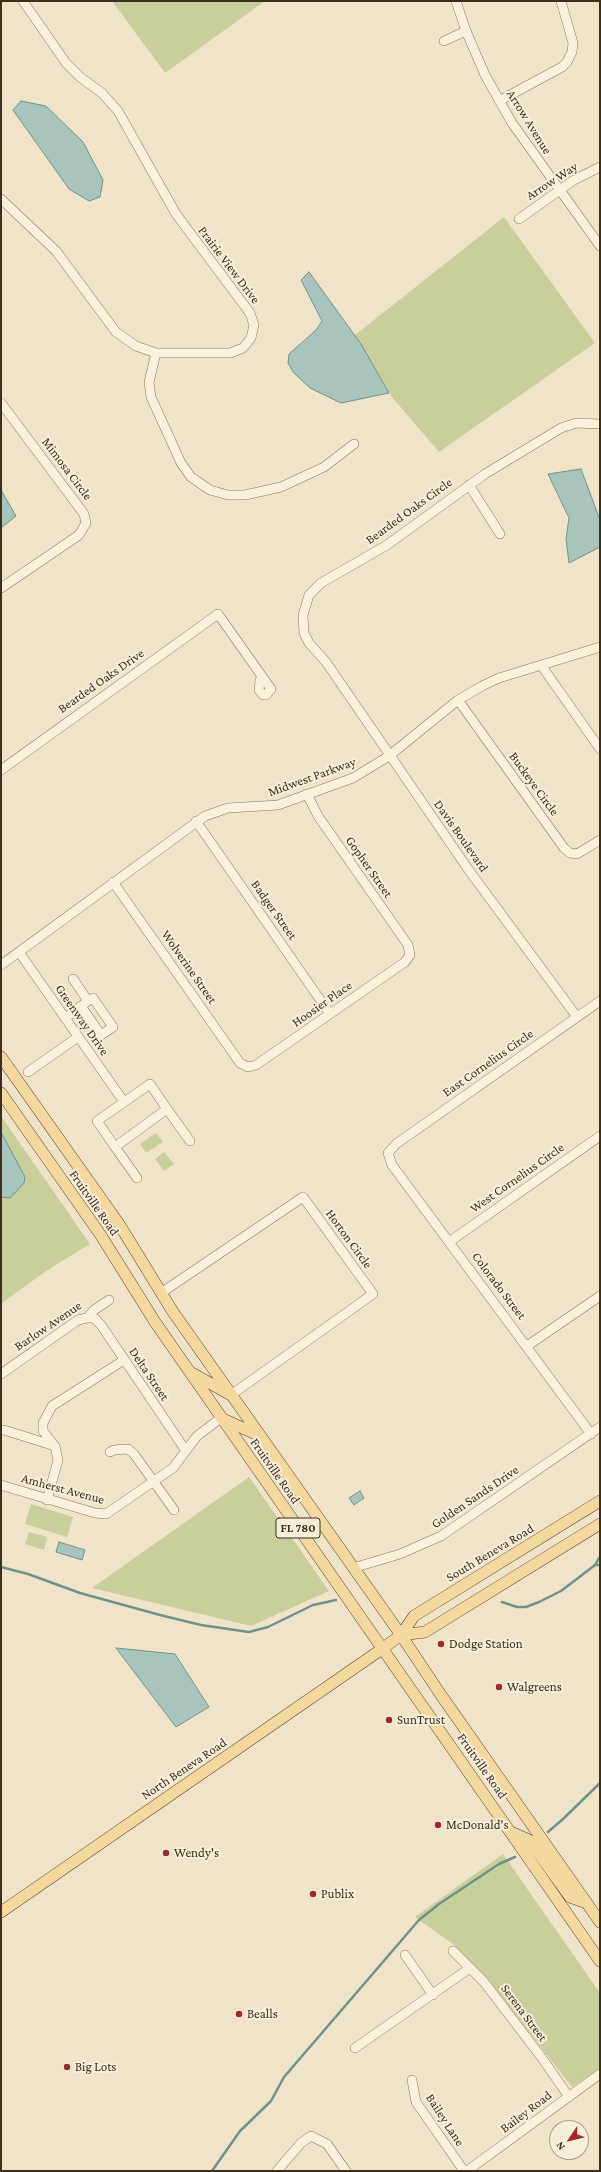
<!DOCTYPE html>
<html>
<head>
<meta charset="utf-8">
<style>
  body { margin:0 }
  #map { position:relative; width:601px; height:2172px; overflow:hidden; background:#f0e4c8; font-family:"Crimson Pro",serif }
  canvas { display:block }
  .frame { position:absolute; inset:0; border:2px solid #3d2e20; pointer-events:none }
  .north { position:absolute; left:549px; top:2120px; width:40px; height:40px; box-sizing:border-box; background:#f7eed8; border:1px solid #ada18e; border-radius:50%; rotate:235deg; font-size:11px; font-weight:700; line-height:16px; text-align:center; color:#3d2e20 }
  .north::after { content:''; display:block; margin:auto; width:14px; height:18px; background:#9e2a2b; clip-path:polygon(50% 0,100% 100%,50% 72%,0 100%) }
</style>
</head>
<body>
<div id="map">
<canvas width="601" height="2172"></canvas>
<div class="frame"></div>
<div class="north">N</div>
</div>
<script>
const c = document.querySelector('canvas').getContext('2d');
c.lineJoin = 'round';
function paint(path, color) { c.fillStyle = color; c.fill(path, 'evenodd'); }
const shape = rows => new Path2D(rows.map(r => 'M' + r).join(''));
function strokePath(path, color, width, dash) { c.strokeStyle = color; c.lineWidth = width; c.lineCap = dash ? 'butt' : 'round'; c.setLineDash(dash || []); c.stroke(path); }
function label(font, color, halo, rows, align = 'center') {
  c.font = font + ' "Crimson Pro",serif'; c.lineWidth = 4; c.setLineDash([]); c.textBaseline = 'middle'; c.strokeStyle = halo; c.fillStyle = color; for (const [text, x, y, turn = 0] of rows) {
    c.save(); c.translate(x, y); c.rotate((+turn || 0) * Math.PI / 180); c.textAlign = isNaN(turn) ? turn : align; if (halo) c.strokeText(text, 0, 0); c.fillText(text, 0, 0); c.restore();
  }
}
paint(shape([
  [112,1,265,1,165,73],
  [504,217,595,343,439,452,392,397,355,335],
  [1,1116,90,1244,46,1271,1,1304],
  [156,1133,163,1142,146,1153,140,1144],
  [164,1152,174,1164,164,1171,155,1159],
  [249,1477,329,1591,251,1626,92,1588],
  [31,1504,73,1517,67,1537,25,1524],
  [29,1532,47,1537,44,1550,25,1544],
  [503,1854,600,1993,600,2069,572,2087,488,1979,454,1945,415,1917]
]), '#c9cf9b');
const water = shape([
  [21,101,46,106,83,142,103,180,100,197,89,201,69,189,13,110,21,101],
  [309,272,361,344,389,393,341,403,310,388,293,372,288,363,289,354,316,330,322,321,301,280,309,272],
  [581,469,600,520,600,547,569,563,566,539,569,518,548,474,581,469],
  [1,490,16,516,1,528,1,490],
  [1,1132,25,1177,24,1183,10,1198,1,1197,1,1132],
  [360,1491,364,1498,354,1505,349,1498,360,1491],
  [59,1542,85,1550,82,1560,56,1552,59,1542],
  [116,1648,175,1654,209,1707,176,1727,116,1648]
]);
paint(water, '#a9c4bc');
strokePath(water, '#6f938a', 1);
strokePath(shape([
  [595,1565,600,1565],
  [1,1567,28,1574,80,1593,160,1615,201,1625,249,1632,268,1627,313,1605,336,1600],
  [502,1602,517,1607,526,1607,539,1602,561,1591,595,1565,599,1558],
  [548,1832,563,1819,600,1783],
  [212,2171,240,2131,271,2101,284,2077,419,1920,439,1904,499,1864,515,1857]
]), '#6f938a', 2.5);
const minor = shape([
  [456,1,466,31,485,75,512,123,600,246],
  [444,41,466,31],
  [499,101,562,67,567,62,572,52,573,43,561,1],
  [1,199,56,251,116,332,136,346,156,353,230,353,243,348,251,338,254,325,250,313,176,214,118,111,102,93,80,77,66,63,23,1],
  [519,219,574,180,600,167],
  [156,353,149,382,151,397,181,463,191,477,210,490,228,495,245,495,281,487,324,467,354,444],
  [1,403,84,514,86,523,79,535,1,588],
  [469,485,500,534],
  [541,665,600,749],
  [458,700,564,848,570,853,577,854,600,840],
  [1,770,218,614,271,689,266,695,263,695,259,690,260,680,263,678],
  [196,821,330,1014],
  [113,882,240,1063,248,1067,256,1065,405,962,410,955,408,945,318,816,307,794],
  [19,952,124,1102],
  [1,965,205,816,228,808,278,805,353,778,389,756,458,700,482,686,499,678,600,647],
  [73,979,88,1001],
  [577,1017,468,869,326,662,309,643,304,633,303,615,309,595,321,583,387,545,485,474,561,428,576,423,600,424],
  [65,1018,88,1001,93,998,113,1027,101,1035,81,1006],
  [28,1072,78,1037],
  [150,1084,167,1109,115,1147,97,1121,150,1084],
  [167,1109,190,1141],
  [115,1147,137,1178],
  [449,1242,600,1136],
  [161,1293,303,1197,373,1294,231,1395],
  [87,1318,94,1318,101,1325,186,1451],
  [527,1346,600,1296],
  [1,1374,78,1320,87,1318,94,1310,109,1300],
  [4,1430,55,1446,58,1460,47,1500],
  [591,1434,392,1165,388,1153,396,1144,600,1001],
  [53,1444,43,1431,43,1423,52,1406,124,1360],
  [110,1452,114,1450,128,1449,134,1454,174,1510],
  [1,1485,95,1513,106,1514,173,1468,197,1436,221,1418],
  [353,1568,400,1554,441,1536,600,1427],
  [453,1951,484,1982,542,2058,569,2097],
  [405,1955,433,1995],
  [355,2048,470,1968],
  [412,2080,416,2102,464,2171],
  [277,2171,301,2143,311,2136,327,2144,346,2171],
  [467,2171,600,2074]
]);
const major = shape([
  [1,1057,119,1224,173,1312,401,1635,441,1695,600,1922],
  [1,1093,100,1234,155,1322,600,1961],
  [192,1373,229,1394],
  [223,1419,260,1436],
  [401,1635,425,1632,600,1524],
  [511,1832,529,1840,570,1897,587,1903],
  [1,1912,382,1649,401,1635,414,1616,600,1501]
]);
strokePath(minor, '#8d765c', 10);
strokePath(major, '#5b4430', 12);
strokePath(minor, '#faf1dc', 9);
strokePath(major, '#f3d9a0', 11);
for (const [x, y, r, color] of [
  [441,1644,4,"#9e2a2b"],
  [499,1687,4,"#9e2a2b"],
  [389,1720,4,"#9e2a2b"],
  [438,1825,4,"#9e2a2b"],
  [166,1853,4,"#9e2a2b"],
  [313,1894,4,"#9e2a2b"],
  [239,2014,4,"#9e2a2b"],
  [67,2067,4,"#9e2a2b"]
]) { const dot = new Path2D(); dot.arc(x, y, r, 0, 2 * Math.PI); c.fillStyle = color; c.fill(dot); strokePath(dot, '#f7eed8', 1.5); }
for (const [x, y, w] of [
  [298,1528,44]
]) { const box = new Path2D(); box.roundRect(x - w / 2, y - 10, w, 20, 3); c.fillStyle = '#f7eed8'; c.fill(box); strokePath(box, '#3d2e20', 1); }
label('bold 12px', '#3d2e20', null, [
  ["FL 780",298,1528]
]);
label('13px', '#3d2e20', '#f7eed8', [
  ["Arrow Avenue",529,122,58],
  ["Arrow Way",552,181,-33],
  ["Prairie View Drive",229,265,53],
  ["Mimosa Circle",67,469,53],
  ["Bearded Oaks Circle",409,511,-36],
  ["Bearded Oaks Drive",101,681,-35],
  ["Midwest Parkway",312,777,-20],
  ["Buckeye Circle",534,784,54],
  ["Davis Boulevard",461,836,55],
  ["Gopher Street",369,867,55],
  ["Badger Street",274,910,55],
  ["Wolverine Street",189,967,55],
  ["Hoosier Place",322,1004,-35],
  ["Greenway Drive",82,1020,55],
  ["East Cornelius Circle",488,1063,-35],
  ["West Cornelius Circle",517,1178,-35],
  ["Fruitville Road",94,1203,55],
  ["Horton Circle",349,1239,54],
  ["Colorado Street",499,1286,53],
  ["Barlow Avenue",48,1326,-34],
  ["Delta Street",149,1374,56],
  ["Fruitville Road",275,1471,55],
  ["Amherst Avenue",63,1489,15],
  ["Golden Sands Drive",475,1497,-34],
  ["South Beneva Road",490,1553,-31],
  ["Fruitville Road",482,1766,55],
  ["North Beneva Road",184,1769,-34],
  ["Serena Street",524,2013,53],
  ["Bailey Road",526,2112,-37],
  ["Bailey Lane",445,2120,57]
]);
label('13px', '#3d2e20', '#f7eed8', [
  ["Dodge Station",449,1644],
  ["Walgreens",507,1687],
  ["SunTrust",397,1720],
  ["McDonald's",446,1825],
  ["Wendy's",174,1853],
  ["Publix",321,1894],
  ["Bealls",247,2014],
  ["Big Lots",75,2067]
], 'left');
</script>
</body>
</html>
